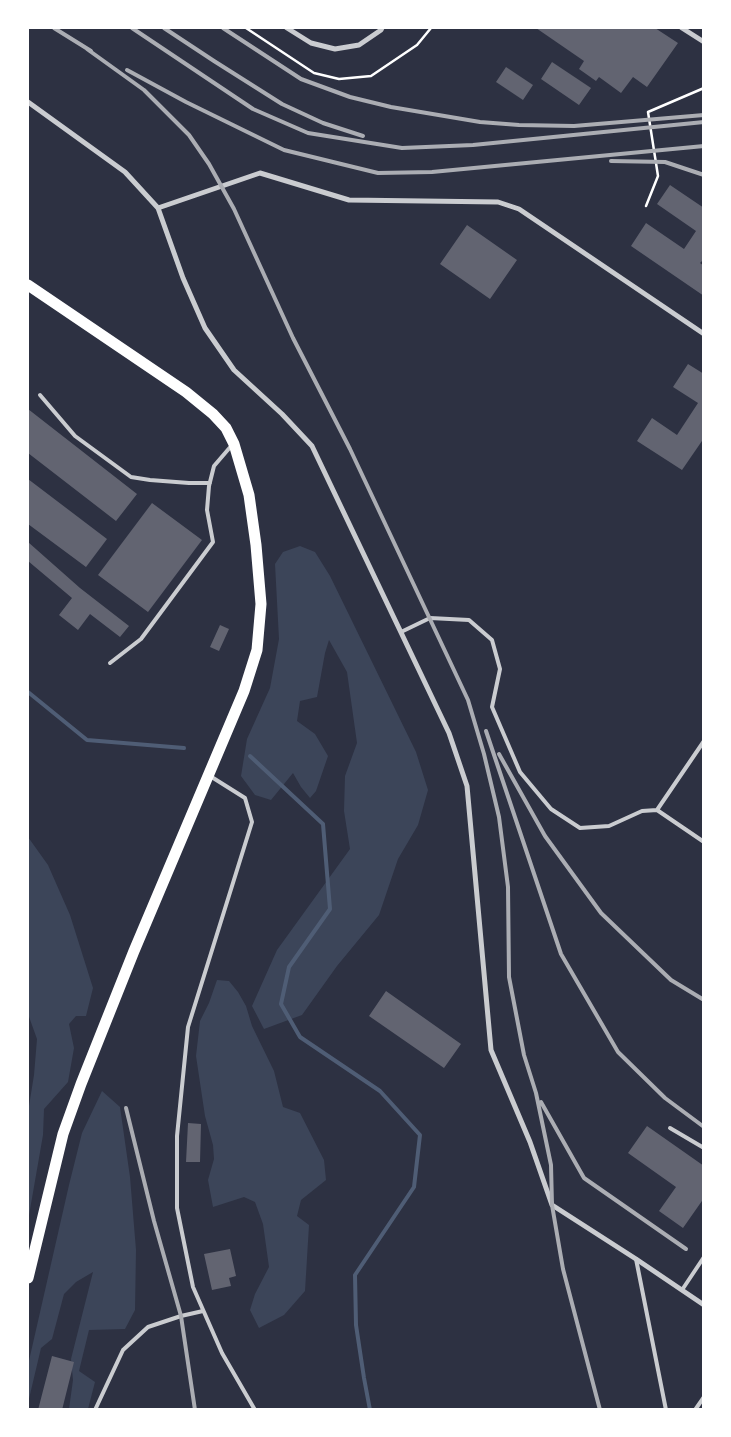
<!DOCTYPE html>
<html>
<head>
<meta charset="utf-8">
<style>
  body { margin:0 }
  #map { position:relative; width:731px; height:1437px; overflow:hidden; background:#2d3142; font-family:Mulish,sans-serif }
  canvas { display:block }
  .frame { position:absolute; inset:0; border:29px solid #fff; pointer-events:none }
</style>
</head>
<body>
<div id="map">
<canvas width="731" height="1437"></canvas>
<div class="frame"></div>
</div>
<script>
const c = document.querySelector('canvas').getContext('2d');
c.lineJoin = 'round';
function paint(path, color) { c.fillStyle = color; c.fill(path, 'evenodd'); }
const shape = rows => new Path2D(rows.map(r => 'M' + r).join(''));
function strokePath(path, color, width, dash) { c.strokeStyle = color; c.lineWidth = width; c.lineCap = dash ? 'butt' : 'round'; c.setLineDash(dash || []); c.stroke(path); }
paint(shape([
  [300,546,315,552,330,576,416,752,428,790,418,825,398,859,379,915,337,966,302,1015,264,1029,252,1006,277,950,350,849,344,811,345,776,357,743,347,672,329,640,325,653,317,697,300,701,297,721,315,734,328,756,316,791,310,798,301,787,293,773,271,800,255,795,241,776,247,739,270,688,279,639,275,564,283,552],
  [28,837,48,865,70,915,93,988,86,1016,76,1016,69,1024,74,1048,68,1082,44,1109,43,1135,28,1221,28,1112,34,1075,37,1039,28,1014],
  [217,980,229,981,238,992,246,1006,252,1026,274,1071,283,1107,300,1113,324,1160,326,1180,301,1200,297,1216,309,1225,305,1291,284,1315,259,1328,250,1310,255,1294,269,1267,263,1224,255,1202,244,1197,213,1207,208,1180,214,1159,213,1145,205,1116,196,1056,200,1021,209,1003],
  [102,1091,120,1107,130,1177,136,1250,135,1310,125,1329,89,1330,79,1371,95,1382,88,1409,69,1409,73,1380,71,1359,93,1272,76,1282,64,1294,52,1339,41,1348,28,1403,28,1365,69,1185,82,1133]
]), '#3c4559');
strokePath(shape([
  [28,692,87,740,184,748],
  [250,756,323,824,330,909,289,967,281,1004,300,1037,380,1091,420,1135,414,1187,355,1275,356,1325,364,1378,370,1410]
]), '#4f5d75', 4);
paint(shape([
  [536,28,655,28,678,43,647,87,633,77,621,93,599,77,596,81,579,69,584,61],
  [552,62,591,88,579,105,541,79],
  [506,67,533,85,523,100,496,82],
  [670,185,704,208,704,259,700,263,704,266,704,296,631,246,646,223,684,249,696,231,657,204],
  [467,225,517,260,490,299,440,264],
  [688,364,704,374,704,438,682,470,637,441,652,418,677,435,698,403,673,387],
  [28,409,137,494,116,521,28,453],
  [28,479,107,539,86,567,28,524],
  [152,503,202,540,148,612,98,575],
  [28,542,80,588,129,626,120,637,90,614,78,630,59,615,72,598,28,561],
  [220,625,229,629,219,651,210,647],
  [386,991,461,1044,444,1068,369,1016],
  [188,1123,201,1124,200,1162,186,1162],
  [647,1126,704,1166,704,1198,683,1228,659,1211,676,1187,628,1153],
  [230,1249,236,1276,229,1278,231,1286,212,1290,204,1254],
  [52,1356,74,1362,62,1410,38,1410]
]), '#626471');
strokePath(shape([
  [246,28,314,73,339,79,371,76,417,45,431,28],
  [646,206,658,176,648,112,704,88]
]), '#fff', 2.5);
strokePath(shape([
  [40,395,75,436,131,477,150,480,189,483,210,483],
  [401,632,430,618,469,620,492,640,500,669,492,707,520,772,551,809,580,828,609,826,642,811,657,810,704,842],
  [110,663,141,639,213,542,207,510,209,486,214,466,232,445],
  [210,776,245,798,252,822,188,1027,177,1136,177,1208,193,1287,222,1353,255,1410],
  [657,810,704,741],
  [670,1128,704,1148],
  [636,1259,666,1410],
  [682,1290,704,1257],
  [95,1410,123,1350,148,1327,181,1316,203,1311],
  [695,1410,704,1397]
]), '#caccd0', 4);
strokePath(shape([
  [287,28,311,43,335,49,359,45,381,30,382,28],
  [682,28,704,42],
  [28,102,125,172,158,208,183,278,205,328,234,370,282,414,312,446,449,733,467,786,491,1050,530,1142,552,1205,636,1259,704,1305],
  [158,208,260,173,349,200,498,202,519,209,704,334]
]), '#caccd0', 5);
strokePath(shape([
  [28,285,186,392,213,414,226,428,234,444,249,495,256,545,261,604,257,650,244,691,134,951,81,1084,63,1134,28,1278]
]), '#fff', 11);
strokePath(shape([
  [54,28,91,51],
  [132,28,253,109,308,133,402,148,473,145,704,122],
  [164,28,214,61,282,104,323,123,363,136],
  [223,28,301,79,350,97,391,107,480,122,519,125,574,126,704,115],
  [87,49,144,90,189,135,209,164,234,209,293,338,350,449,468,700,484,754,499,817,508,887,509,977,524,1055,536,1093,551,1165,552,1205,563,1269,600,1410],
  [127,70,186,102,284,150,378,173,432,172,704,146],
  [611,161,665,162,704,175],
  [486,731,561,954,618,1052,665,1098,704,1127],
  [499,754,545,836,601,913,671,980,704,1000],
  [541,1102,584,1178,686,1249],
  [126,1108,154,1221,181,1316,195,1410]
]), '#abadb3', 4);
</script>
</body>
</html>
